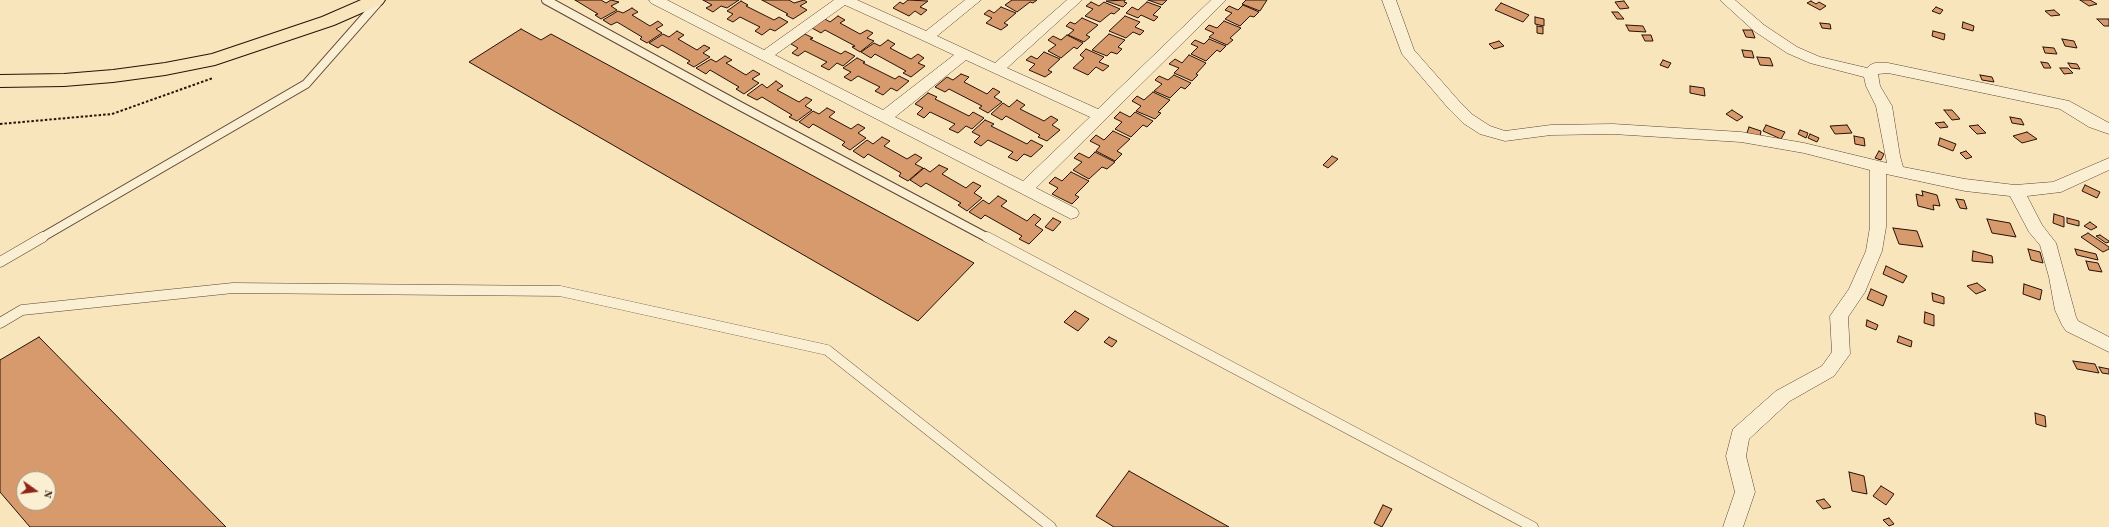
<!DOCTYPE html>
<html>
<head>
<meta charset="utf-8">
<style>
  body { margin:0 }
  #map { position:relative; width:2109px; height:527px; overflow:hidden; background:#f8e5bb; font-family:"Old Standard TT",serif }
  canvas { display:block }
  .north { position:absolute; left:16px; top:471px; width:40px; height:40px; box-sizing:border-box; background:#faeed3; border:1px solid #a69581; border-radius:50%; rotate:104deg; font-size:11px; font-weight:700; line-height:16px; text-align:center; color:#291007 }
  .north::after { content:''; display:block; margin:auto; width:14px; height:18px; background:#8f2418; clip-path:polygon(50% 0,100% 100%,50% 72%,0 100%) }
</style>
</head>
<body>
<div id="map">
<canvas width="2109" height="527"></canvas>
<div class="north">N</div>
</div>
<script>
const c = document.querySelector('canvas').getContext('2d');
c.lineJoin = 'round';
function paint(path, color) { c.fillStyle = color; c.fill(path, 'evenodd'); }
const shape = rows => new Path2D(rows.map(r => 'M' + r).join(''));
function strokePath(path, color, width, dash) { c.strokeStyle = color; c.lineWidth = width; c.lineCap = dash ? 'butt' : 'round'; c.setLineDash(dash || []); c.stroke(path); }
const building = shape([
  [575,0,601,0,606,3,611,0,619,2,611,6,617,10,601,19,595,15,598,14,575,0],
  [703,0,739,0,727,8,721,6,713,12,706,8,712,5,703,0],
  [762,0,789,0,794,3,804,0,807,2,800,6,807,10,793,19,786,15,788,14,762,0],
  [908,0,928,1,920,7,927,10,921,15,915,11,909,16,893,8,900,2,903,4,908,0],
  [1012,0,1037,0,1033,3,1030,2,1017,12,1005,5,1012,0],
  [1125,0,1124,2,1127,3,1123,7,1106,1,1125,0],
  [1148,0,1167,0,1162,5,1148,0],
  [1246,0,1267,0,1260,11,1242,4,1246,0],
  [2080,0,2090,0,2097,4,2089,6,2080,0],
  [741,1,748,5,746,6,774,20,779,17,788,22,775,31,770,29,762,35,755,31,760,27,740,17,733,22,727,19,733,14,727,11,741,1],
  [1624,1,1629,8,1620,9,1615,2,1624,1],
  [1811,1,1816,4,1819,2,1826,6,1820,10,1807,3,1811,1],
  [1091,2,1099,6,1104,2,1120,9,1114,14,1111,13,1100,22,1085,16,1093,9,1086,6,1091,2],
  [1147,2,1161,7,1153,15,1158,17,1154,21,1141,15,1138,18,1126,13,1132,7,1138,10,1147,2],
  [1501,3,1529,15,1523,22,1495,10,1501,3],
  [1243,5,1259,12,1254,17,1250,16,1240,26,1225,19,1232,13,1225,10,1229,6,1238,10,1243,5],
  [1001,7,1016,13,1004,23,1008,25,1001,30,986,23,992,18,984,14,989,10,994,13,1001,7],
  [1936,7,1943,10,1940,14,1932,11,1936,7],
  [632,8,638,12,632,15,650,26,658,21,663,25,656,29,662,33,647,43,640,39,642,37,617,22,611,25,603,20,618,11,623,13,632,8],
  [2054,10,2060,15,2051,16,2045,11,2054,10],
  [1612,12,1618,12,1624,19,1617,19,1612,12],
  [838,16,845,20,840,23,860,34,867,30,873,33,867,38,874,41,860,52,852,47,855,46,825,30,821,33,812,28,825,19,830,22,838,16],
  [1125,16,1140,22,1135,27,1144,31,1140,35,1133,32,1126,38,1109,31,1125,16],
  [1535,17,1544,19,1544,26,1535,24,1535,17],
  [1082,18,1098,25,1086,35,1090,37,1084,42,1068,35,1074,30,1066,26,1070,22,1075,24,1082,18],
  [2097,19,2109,19,2109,26,2104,26,2097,19],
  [1224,21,1241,28,1230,38,1233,40,1227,45,1209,37,1214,33,1205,29,1209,25,1217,28,1224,21],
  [1963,22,1974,26,1973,31,1962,28,1963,22],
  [1820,23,1830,24,1831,29,1822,28,1820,23],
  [1626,25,1643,26,1646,32,1629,31,1626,25],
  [1537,26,1543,27,1543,34,1537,33,1537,26],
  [521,29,541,40,551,34,974,263,918,321,469,62,521,29],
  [1743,30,1752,30,1755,38,1746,37,1743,30],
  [677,31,684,35,678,39,697,50,704,45,710,48,703,53,710,57,694,67,687,63,690,61,662,45,658,48,649,43,663,34,669,37,677,31],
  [1933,31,1945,34,1944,40,1932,36,1933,31],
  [805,34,813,38,810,39,841,54,845,51,855,56,843,66,837,63,829,70,821,66,827,62,805,51,798,56,792,53,798,48,791,44,805,34],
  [1109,34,1125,40,1118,47,1122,49,1117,54,1111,52,1107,56,1092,50,1109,34],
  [1067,35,1083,43,1077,49,1074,47,1061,58,1048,51,1056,45,1048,40,1053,36,1061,40,1067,35],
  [1642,35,1651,35,1653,41,1645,41,1642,35],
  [1209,39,1226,46,1220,52,1217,50,1206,61,1191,54,1198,47,1191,44,1195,40,1204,44,1209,39],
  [2062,39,2074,41,2077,48,2065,46,2062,39],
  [888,40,895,44,890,48,911,59,918,54,924,58,918,63,925,66,911,77,903,73,906,71,875,54,871,58,861,52,874,43,880,46,888,40],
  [1499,41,1504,46,1494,49,1489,44,1499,41],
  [2043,47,2054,48,2057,54,2045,53,2043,47],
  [1086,49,1104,57,1099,62,1109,66,1103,71,1096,67,1088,75,1073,68,1084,58,1080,55,1086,49],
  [1742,50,1752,51,1754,58,1744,57,1742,50],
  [1044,52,1060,59,1048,70,1052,72,1045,77,1029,70,1035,64,1026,60,1031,56,1037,59,1044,52],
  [1189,55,1206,63,1196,74,1198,75,1192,81,1174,73,1179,68,1169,64,1175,59,1182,63,1189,55],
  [725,56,732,60,726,63,746,75,753,70,760,74,752,79,759,83,744,94,736,89,739,87,710,70,706,74,696,68,711,59,716,62,725,56],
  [1757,57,1770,58,1773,66,1760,65,1757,57],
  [857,58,865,62,863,63,895,79,899,76,909,81,897,91,891,88,883,95,875,91,880,87,858,76,851,81,844,77,851,72,843,68,857,58],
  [1663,60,1671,63,1668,68,1660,65,1663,60],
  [2041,62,2048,63,2051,68,2044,68,2041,62],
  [2068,63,2077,64,2080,69,2071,68,2068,63],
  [2060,68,2068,68,2073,73,2064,74,2060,68],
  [961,74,969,77,964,82,987,94,993,88,1000,92,994,97,1002,102,988,113,979,108,982,106,949,89,945,92,935,87,947,77,953,80,961,74],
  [1174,75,1191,83,1185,89,1181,87,1170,98,1154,91,1162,84,1155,80,1159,76,1168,80,1174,75],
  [1980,75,1992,77,1994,82,1982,80,1980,75],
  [776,81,783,86,777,90,799,102,806,97,812,100,805,106,812,110,797,121,789,117,792,115,762,97,757,100,747,95,762,84,767,88,776,81],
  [1690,86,1704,88,1705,96,1690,93,1690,86],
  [1153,92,1170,100,1158,112,1161,113,1155,119,1136,111,1141,106,1132,101,1137,96,1144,100,1153,92],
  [928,93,937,97,935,99,969,116,973,112,984,118,972,129,966,126,958,133,949,129,955,124,930,112,924,118,917,114,923,108,915,104,928,93],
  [1017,100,1025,105,1020,109,1044,121,1051,116,1058,120,1052,125,1060,130,1047,141,1038,137,1040,135,1006,116,1002,120,991,114,1003,103,1009,107,1017,100],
  [827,108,835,112,829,117,851,129,858,124,865,128,858,133,866,138,850,150,842,145,845,142,813,124,809,128,799,122,813,111,819,114,827,108],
  [1732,110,1743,117,1737,121,1726,114,1732,110],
  [1944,110,1952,110,1960,119,1952,120,1944,110],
  [1120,112,1130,117,1135,112,1153,121,1147,127,1143,125,1131,137,1115,129,1122,122,1114,118,1120,112],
  [2010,117,2021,119,2024,125,2012,123,2010,117],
  [985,120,994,124,991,126,1027,144,1031,140,1043,146,1031,157,1024,154,1017,161,1008,157,1013,152,988,140,981,146,974,142,980,136,972,132,985,120],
  [1944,122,1948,127,1940,128,1935,123,1944,122],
  [1766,125,1785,132,1781,139,1763,131,1766,125],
  [1847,125,1852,133,1835,134,1830,126,1847,125],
  [1978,125,1986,133,1977,134,1969,126,1978,125],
  [1749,127,1761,131,1760,137,1747,133,1749,127],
  [1800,130,1808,133,1806,138,1798,134,1800,130],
  [1113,131,1130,139,1117,151,1122,154,1115,161,1096,151,1100,146,1090,141,1096,135,1104,140,1113,131],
  [2027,132,2037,139,2022,143,2013,136,2027,132],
  [1810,134,1819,138,1817,142,1808,138,1810,134],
  [1854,136,1864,138,1865,146,1855,144,1854,136],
  [882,137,890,141,884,146,907,159,915,154,922,158,915,164,923,168,908,181,899,176,901,173,868,154,864,158,853,151,867,140,873,144,882,137],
  [1940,138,1956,144,1953,151,1938,145,1940,138],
  [1879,151,1884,154,1881,160,1875,158,1879,151],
  [1966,151,1972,157,1966,159,1960,153,1966,151],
  [1095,152,1115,162,1107,169,1102,167,1089,179,1073,170,1082,162,1074,158,1079,153,1089,158,1095,152],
  [1332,156,1338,159,1328,168,1323,165,1332,156],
  [939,165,948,169,942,174,966,188,973,182,981,186,974,193,982,198,967,211,958,205,961,203,926,183,921,187,910,180,924,168,930,172,939,165],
  [1071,172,1089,181,1075,195,1079,197,1072,204,1052,194,1058,188,1049,183,1055,177,1062,181,1071,172],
  [2085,185,2100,192,2097,198,2082,191,2085,185],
  [1922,191,1937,195,1940,206,1933,205,1934,210,1918,206,1916,194,1923,196,1922,191],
  [998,196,1007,201,1001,206,1027,221,1034,214,1041,219,1035,225,1043,230,1029,244,1019,239,1022,236,985,215,981,219,969,212,983,200,989,204,998,196],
  [1956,199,1964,200,1967,209,1960,208,1956,199],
  [2054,214,2064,217,2064,227,2053,223,2054,214],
  [1053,218,1061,222,1053,231,1045,227,1053,218],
  [2067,218,2079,221,2079,226,2067,223,2067,218],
  [1987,219,2010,223,2016,237,1992,233,1987,219],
  [2090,222,2097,227,2091,230,2084,226,2090,222],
  [1893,228,1917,231,1923,247,1899,244,1893,228],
  [2088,233,2109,247,2109,249,2103,252,2081,237,2088,233],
  [2100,235,2109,241,2109,242,2106,243,2096,236,2100,235],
  [2028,249,2040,252,2043,263,2031,260,2028,249],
  [2075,249,2096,254,2098,260,2077,255,2075,249],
  [1973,251,1992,256,1993,263,1972,261,1973,251],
  [2086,261,2098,263,2102,272,2089,270,2086,261],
  [1886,266,1907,276,1903,283,1883,274,1886,266],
  [1977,283,1986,290,1976,294,1967,286,1977,283],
  [2024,284,2042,290,2040,300,2023,294,2024,284],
  [1871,289,1887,296,1883,306,1867,299,1871,289],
  [1932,293,1944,297,1944,304,1933,301,1932,293],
  [1075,311,1089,319,1078,331,1064,322,1075,311],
  [1925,312,1934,315,1934,326,1924,323,1925,312],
  [1867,320,1878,325,1876,330,1866,326,1867,320],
  [1899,336,1912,341,1911,347,1897,342,1899,336],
  [39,337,226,527,30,527,0,492,0,360,39,337],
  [24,479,48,479,48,503,24,503,24,479],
  [1109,337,1117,341,1112,347,1104,342,1109,337],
  [2073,361,2095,364,2099,373,2077,369,2073,361],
  [2099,367,2109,369,2109,374,2102,373,2099,367],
  [2035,413,2045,416,2046,427,2036,424,2035,413],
  [1129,471,1229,527,1114,527,1096,516,1129,471],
  [1849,472,1864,476,1867,494,1852,491,1849,472],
  [1881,486,1894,494,1886,505,1873,496,1881,486],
  [1824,499,1831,507,1823,509,1816,501,1824,499],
  [1383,505,1392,509,1382,527,1374,523,1383,505],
  [1889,518,1894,524,1889,526,1883,520,1889,518]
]);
paint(building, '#d79a6d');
strokePath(building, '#291007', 1);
const serviceFar1 = shape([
  [546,0,740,106,988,238],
  [41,238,306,84,380,0]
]);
const service = shape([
  [987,237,1533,527],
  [0,262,43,237],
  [0,323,22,310,233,288,560,291,827,350,1051,527]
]);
const minor = shape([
  [649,0,667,0,764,50,834,0,857,0,926,31,965,0,981,0,937,36,995,63,1067,0,1082,0,1007,68,1098,109,1211,0,1226,0,1036,188,1077,209,1079,213,1077,217,1071,219,651,3,649,0],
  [845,5,922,40,954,55,883,110,775,55,845,5],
  [966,60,992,72,1090,117,1023,181,895,117,966,60],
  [1382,0,1396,0,1414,50,1459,101,1473,115,1490,126,1505,131,1551,125,1613,124,1741,132,1804,143,1887,163,1876,106,1866,86,1864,77,1810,63,1787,53,1754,31,1720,0,1735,0,1764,25,1797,47,1820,57,1867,68,1870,65,1875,63,1888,63,2069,101,2109,123,2109,134,2089,127,2060,109,1888,73,1878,74,1880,86,1892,106,1900,156,1903,167,1965,179,2015,185,2053,182,2109,158,2109,170,2061,192,2027,196,2042,225,2056,243,2076,317,2078,321,2109,337,2109,352,2066,331,2062,325,2055,310,2049,277,2040,245,2029,232,2010,196,1965,191,1886,174,1886,227,1882,251,1865,292,1848,317,1850,354,1834,376,1790,401,1749,439,1746,456,1755,492,1743,527,1723,527,1735,492,1726,456,1733,429,1776,391,1822,366,1832,352,1830,316,1849,289,1866,251,1870,227,1870,170,1804,153,1741,142,1613,134,1551,135,1505,141,1480,134,1463,123,1449,109,1402,54,1382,0]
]);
const trunk = shape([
  [361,0,385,0,382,4,334,25,215,65,165,75,113,82,64,86,0,87,0,75,64,74,113,70,165,63,212,54,322,17,361,0]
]);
strokePath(serviceFar1, '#5d4534', 10);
strokePath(service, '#5d4534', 11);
strokePath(minor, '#5d4534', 1);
strokePath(trunk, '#291007', 2);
strokePath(shape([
  [0,124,112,114,213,78]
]), '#291007', 2, [2.5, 2]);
strokePath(serviceFar1, '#faeed3', 8);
strokePath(service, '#faeed3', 10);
paint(minor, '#faeed3');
paint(trunk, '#f8e5bb');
</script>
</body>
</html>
